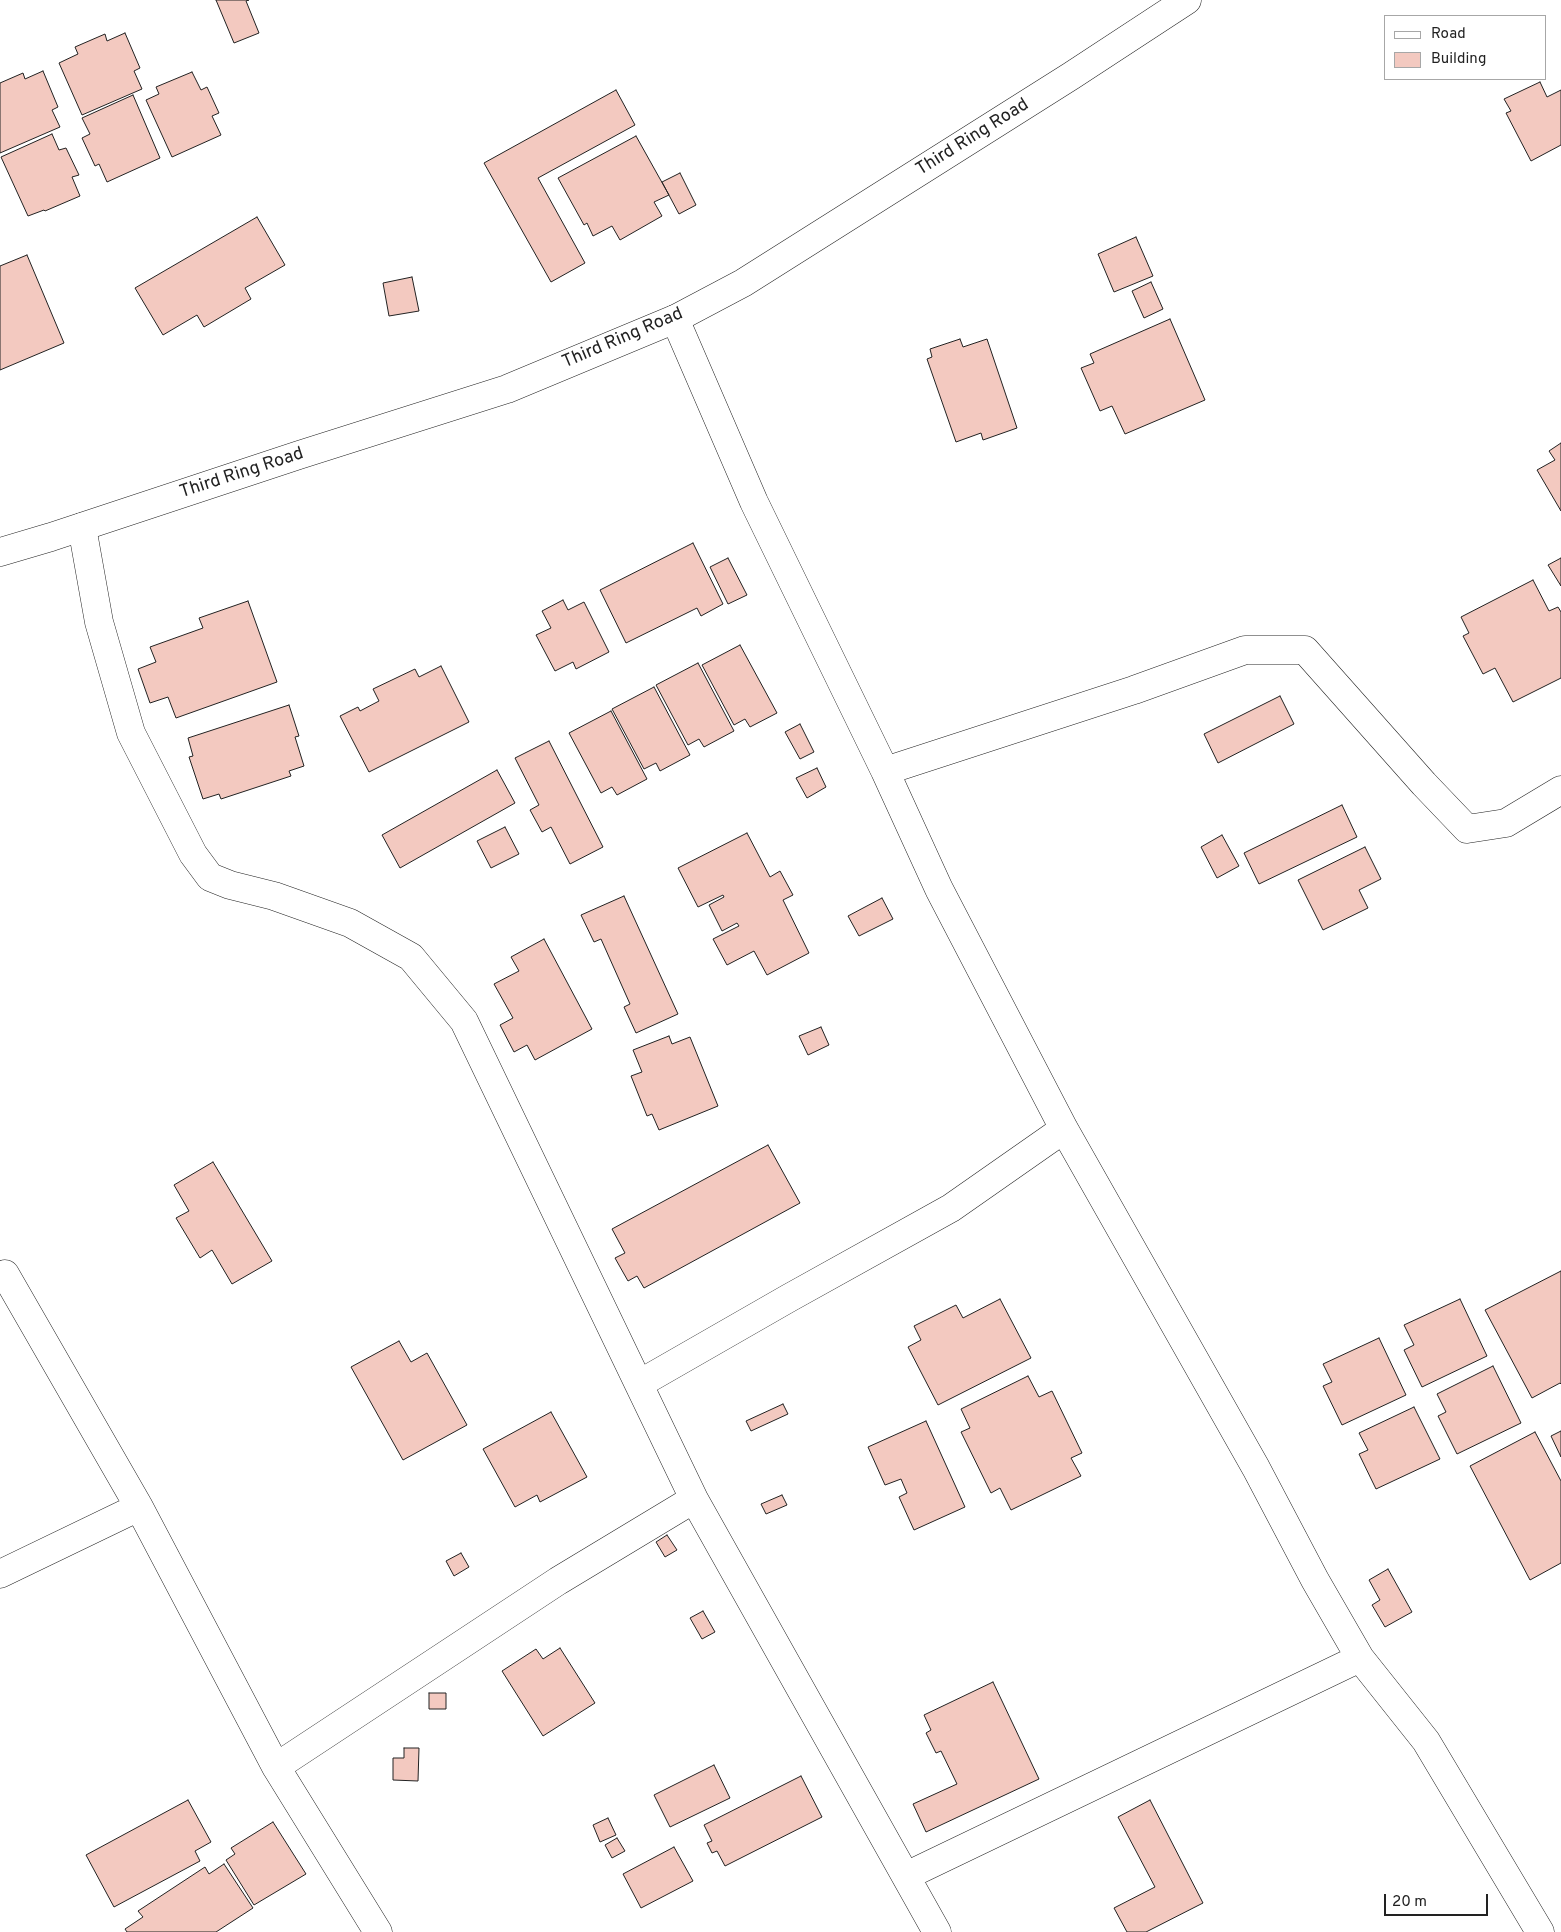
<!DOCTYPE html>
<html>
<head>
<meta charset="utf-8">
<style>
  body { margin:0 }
  #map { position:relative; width:1561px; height:1932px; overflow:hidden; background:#fff; font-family:Overpass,sans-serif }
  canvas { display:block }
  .legend { position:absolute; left:1384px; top:15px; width:162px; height:65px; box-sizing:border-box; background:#fff; border:1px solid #a7a7a7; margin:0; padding:6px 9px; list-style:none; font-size:15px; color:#222 }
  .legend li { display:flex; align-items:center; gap:10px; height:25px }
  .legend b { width:25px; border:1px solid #a7a7a7 }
  .scale { position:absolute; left:1384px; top:1894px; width:104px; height:22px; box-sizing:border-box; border:2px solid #222; border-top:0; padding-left:6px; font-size:15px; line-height:18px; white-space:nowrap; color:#222; -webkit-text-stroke:4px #fff; paint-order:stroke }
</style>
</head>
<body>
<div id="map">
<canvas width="1561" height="1932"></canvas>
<ul class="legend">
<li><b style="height:6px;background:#fff"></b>Road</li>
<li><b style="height:14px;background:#f3c9c0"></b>Building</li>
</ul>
<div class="scale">20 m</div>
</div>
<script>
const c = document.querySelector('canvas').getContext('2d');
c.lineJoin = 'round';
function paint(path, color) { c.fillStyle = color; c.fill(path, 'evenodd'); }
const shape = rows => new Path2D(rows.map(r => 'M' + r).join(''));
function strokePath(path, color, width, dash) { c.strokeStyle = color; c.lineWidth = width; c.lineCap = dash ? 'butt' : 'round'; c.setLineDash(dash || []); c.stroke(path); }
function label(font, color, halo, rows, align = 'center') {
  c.font = font + ' Overpass,sans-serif'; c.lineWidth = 4; c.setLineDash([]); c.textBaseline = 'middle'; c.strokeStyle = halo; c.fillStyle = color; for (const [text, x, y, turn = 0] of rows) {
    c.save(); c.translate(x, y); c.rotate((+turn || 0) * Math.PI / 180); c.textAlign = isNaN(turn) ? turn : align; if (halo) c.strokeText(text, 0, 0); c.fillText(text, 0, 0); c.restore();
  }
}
const building = shape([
  [216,0,249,0,246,1,259,33,234,43,216,0],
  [125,33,140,68,134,71,142,89,82,115,59,63,78,54,75,47,105,34,107,41,125,33],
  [43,71,58,107,52,110,60,127,0,153,0,83,23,73,25,79,43,71],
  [192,72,201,90,207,87,219,113,212,116,221,135,172,157,146,100,159,94,156,87,192,72],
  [1540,82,1547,97,1561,90,1561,145,1531,161,1506,113,1511,111,1504,99,1540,82],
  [616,90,635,125,538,178,585,263,551,282,484,163,616,90],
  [133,95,160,158,107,182,99,164,95,166,82,138,90,134,82,118,133,95],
  [52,134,59,150,66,148,79,175,72,177,80,196,45,211,44,210,28,216,1,157,52,134],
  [636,136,669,195,654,202,662,216,620,240,612,226,593,236,587,223,584,225,558,178,636,136],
  [680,173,696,205,679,214,662,182,680,173],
  [257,217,285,265,245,288,251,299,204,327,197,315,163,335,135,288,257,217],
  [1136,237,1153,276,1114,292,1098,254,1136,237],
  [27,255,64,343,0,370,0,266,27,255],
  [412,277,419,311,389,316,383,283,412,277],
  [1151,282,1163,309,1144,318,1132,291,1151,282],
  [1170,319,1205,400,1125,434,1112,406,1100,411,1081,368,1094,363,1090,354,1170,319],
  [960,339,963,347,987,339,1017,428,983,440,981,433,956,442,927,359,932,357,930,349,960,339],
  [1561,443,1561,511,1537,470,1555,460,1549,451,1561,443],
  [693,543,723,604,701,616,697,608,626,643,600,590,693,543],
  [728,558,747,595,728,604,710,567,728,558],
  [1561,558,1561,586,1548,565,1561,558],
  [1533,580,1549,611,1558,607,1561,612,1561,678,1513,702,1495,668,1483,674,1463,636,1469,633,1461,617,1533,580],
  [563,600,568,610,584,602,609,652,576,669,573,662,555,671,536,635,551,628,542,611,563,600],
  [248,601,277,682,176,718,168,697,150,703,138,669,156,662,150,647,203,628,199,618,248,601],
  [740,645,777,713,750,727,745,719,734,725,702,665,740,645],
  [698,663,734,731,704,747,699,739,688,745,656,685,698,663],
  [441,666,469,722,369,772,340,716,358,707,360,711,379,701,373,689,415,669,419,677,441,666],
  [654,687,690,755,660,771,656,763,644,769,612,709,654,687],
  [1280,696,1294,724,1218,763,1204,734,1280,696],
  [289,705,299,736,295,737,304,766,289,771,291,776,221,799,219,794,203,799,189,757,193,756,188,738,289,705],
  [611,711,647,779,617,795,612,787,601,793,569,733,611,711],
  [800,724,814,752,800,759,785,732,800,724],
  [549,741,603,847,570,864,551,827,542,832,530,810,539,805,515,758,549,741],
  [817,768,826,787,807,798,796,778,817,768],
  [497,770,515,803,400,868,382,835,497,770],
  [1342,805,1357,837,1259,884,1244,853,1342,805],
  [505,827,519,854,491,868,477,841,505,827],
  [747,833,770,877,780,871,793,895,783,900,809,953,767,975,754,951,727,965,713,939,739,926,737,923,722,931,709,905,724,897,723,895,698,907,678,868,747,833],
  [1222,835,1239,866,1217,878,1201,847,1222,835],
  [1365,847,1381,879,1359,890,1368,908,1323,930,1298,880,1365,847],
  [624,896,678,1014,636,1033,624,1007,630,1004,601,939,594,942,581,915,624,896],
  [882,898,893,919,859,936,848,916,882,898],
  [544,939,592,1029,535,1060,527,1045,514,1052,500,1025,513,1018,494,984,519,971,511,957,544,939],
  [821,1027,829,1045,808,1055,799,1036,821,1027],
  [669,1036,672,1044,690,1037,718,1106,659,1130,652,1114,647,1116,631,1076,642,1072,633,1050,669,1036],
  [768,1145,800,1203,644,1288,637,1276,628,1281,615,1258,625,1253,612,1229,768,1145],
  [213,1162,272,1261,232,1284,212,1250,200,1258,176,1218,189,1211,174,1185,213,1162],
  [1561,1271,1561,1384,1560,1383,1532,1398,1485,1310,1561,1271],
  [1000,1299,1031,1358,938,1405,908,1347,921,1340,914,1326,956,1305,963,1318,1000,1299],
  [1460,1299,1487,1356,1422,1387,1404,1350,1414,1345,1404,1325,1460,1299],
  [1379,1338,1406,1395,1342,1425,1323,1386,1332,1382,1323,1364,1379,1338],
  [399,1341,411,1362,427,1353,467,1425,403,1460,351,1367,399,1341],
  [1493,1366,1521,1423,1457,1454,1438,1416,1446,1412,1437,1394,1493,1366],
  [1028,1376,1039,1397,1052,1391,1082,1453,1071,1458,1081,1476,1011,1510,1000,1488,991,1493,961,1432,970,1428,961,1409,1028,1376],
  [783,1404,788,1414,751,1431,746,1421,783,1404],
  [1414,1407,1440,1459,1376,1489,1359,1454,1368,1450,1359,1433,1414,1407],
  [551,1412,587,1477,540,1502,537,1495,515,1507,483,1449,551,1412],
  [926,1421,965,1507,914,1530,899,1497,907,1493,901,1479,885,1485,868,1447,926,1421],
  [1561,1431,1561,1457,1551,1436,1561,1431],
  [1535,1432,1561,1481,1561,1563,1530,1580,1470,1466,1535,1432],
  [782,1495,787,1505,766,1514,761,1504,782,1495],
  [667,1535,677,1550,665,1557,656,1542,667,1535],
  [461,1553,469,1567,454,1576,446,1561,461,1553],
  [1388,1569,1412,1612,1385,1627,1372,1605,1380,1600,1369,1580,1388,1569],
  [703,1611,715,1632,702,1639,690,1618,703,1611],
  [560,1648,595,1703,543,1736,502,1671,536,1649,543,1659,560,1648],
  [993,1682,1039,1779,926,1832,913,1804,957,1784,941,1751,936,1753,926,1733,931,1730,924,1715,993,1682],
  [429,1693,446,1693,446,1709,429,1709,429,1693],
  [404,1748,419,1748,418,1781,393,1780,393,1758,404,1758,404,1748],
  [714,1765,730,1798,670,1827,654,1795,714,1765],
  [801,1776,822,1817,725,1866,717,1851,712,1853,707,1843,712,1841,704,1825,801,1776],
  [188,1800,211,1842,195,1851,200,1861,114,1907,86,1855,188,1800],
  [1150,1800,1203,1903,1146,1932,1127,1932,1114,1908,1155,1887,1118,1817,1150,1800],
  [608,1818,616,1835,600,1842,593,1825,608,1818],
  [273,1822,306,1874,254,1905,226,1860,235,1854,231,1848,273,1822],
  [617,1838,625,1851,612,1858,605,1845,617,1838],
  [674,1847,693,1881,641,1908,623,1874,674,1847],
  [224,1864,253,1908,216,1932,127,1932,125,1929,143,1917,138,1911,205,1867,209,1874,224,1864]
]);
paint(building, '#f3c9c0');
strokePath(building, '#222', 1);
const street = shape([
  [675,319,754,502,885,771,939,889,1064,1129,1256,1468,1315,1580,1360,1658,1426,1741,1540,1932],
  [82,527,99,622,131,733,193,854,210,877,230,885,274,896,350,923,411,957,464,1021,694,1499,937,1932],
  [885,771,1134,690,1245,650,1305,650,1424,784,1467,829,1506,823,1561,790],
  [5,1274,139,1507,276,1767,378,1932],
  [639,1384,789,1298,951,1208,1064,1129],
  [0,1574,139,1507],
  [276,1767,558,1581,694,1499],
  [906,1876,1360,1658]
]);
const secondary = shape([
  [0,552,51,537,299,455,507,389,675,319,743,283,1071,76,1187,0]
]);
strokePath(street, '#222', 29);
strokePath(secondary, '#222', 29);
strokePath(street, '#fff', 28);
strokePath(secondary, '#fff', 28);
label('18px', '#222', '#fff', [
  ["Third Ring Road",973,138,-32],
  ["Third Ring Road",623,339,-23],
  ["Third Ring Road",242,474,-18]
]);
</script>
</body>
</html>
